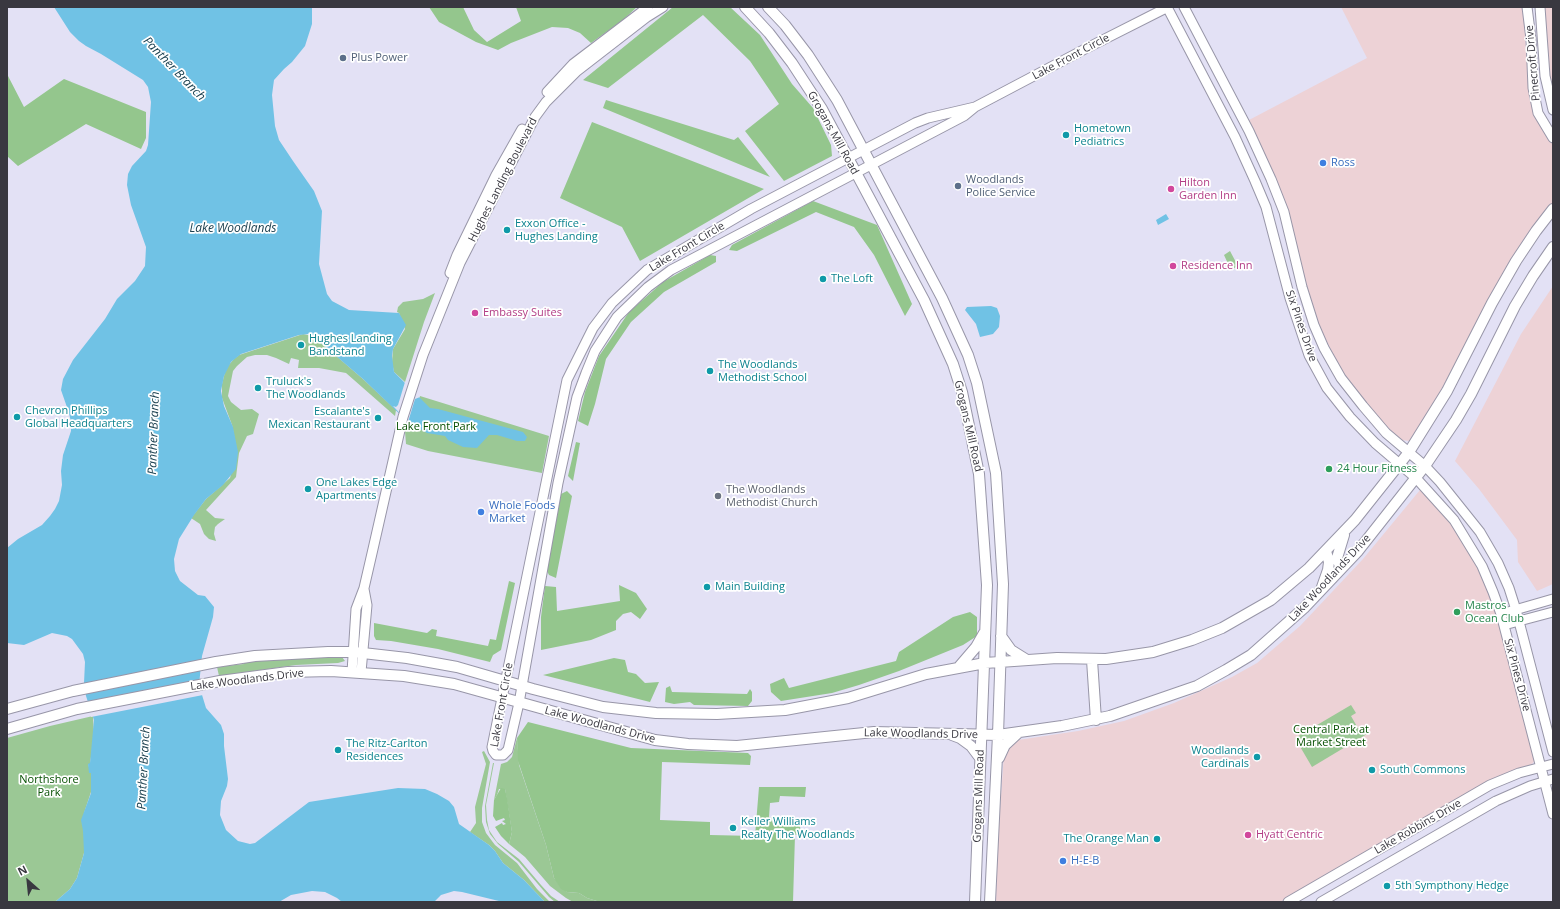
<!DOCTYPE html>
<html>
<head>
<meta charset="utf-8">
<style>
  body { margin:0 }
  #map { position:relative; width:1560px; height:909px; overflow:hidden; background:#e3e1f5; font-family:"Open Sans",sans-serif }
  canvas { display:block }
  .frame { position:absolute; inset:0; border:8px solid #393840; pointer-events:none }
  .north { position:absolute; left:8px; top:861px; width:40px; height:40px; -webkit-text-stroke:3px #fff; paint-order:stroke; rotate:333deg; font-size:11px; font-weight:700; line-height:16px; text-align:center; color:#393840 }
  .north::after { content:''; display:block; margin:auto; width:14px; height:18px; background:#393840; clip-path:polygon(50% 0,100% 100%,50% 72%,0 100%) }
</style>
</head>
<body>
<div id="map">
<canvas width="1560" height="909"></canvas>
<div class="frame"></div>
<div class="north">N</div>
</div>
<script>
const c = document.querySelector('canvas').getContext('2d');
c.lineJoin = 'round';
function paint(path, color) { c.fillStyle = color; c.fill(path, 'evenodd'); }
const shape = rows => new Path2D(rows.map(r => 'M' + r).join(''));
function strokePath(path, color, width, dash) { c.strokeStyle = color; c.lineWidth = width; c.lineCap = dash ? 'butt' : 'round'; c.setLineDash(dash || []); c.stroke(path); }
function label(font, color, halo, rows, align = 'center') {
  c.font = font + ' "Open Sans",sans-serif'; c.lineWidth = 3.5; c.setLineDash([]); c.textBaseline = 'middle'; c.strokeStyle = halo; c.fillStyle = color; for (const [text, x, y, turn = 0] of rows) {
    c.save(); c.translate(x, y); c.rotate((+turn || 0) * Math.PI / 180); c.textAlign = isNaN(turn) ? turn : align; if (halo) c.strokeText(text, 0, 0); c.fillText(text, 0, 0); c.restore();
  }
}
paint(shape([
  [1341,7,1523,7,1528,76,1534,112,1544,131,1553,144,1553,203,1533,228,1504,272,1433,405,1412,439,1409,441,1401,440,1376,416,1344,375,1330,348,1318,324,1307,286,1287,210,1249,120,1367,58],
  [1544,7,1553,7,1553,97,1550,86],
  [1553,286,1553,584,1537,591,1518,562,1517,540,1479,489,1455,461,1521,334],
  [1420,490,1432,500,1450,521,1474,558,1496,609,1535,760,1533,763,1530,765,1504,774,1481,785,1280,902,996,902,997,852,1004,754,1008,747,1018,740,1078,731,1124,721,1174,703,1232,677,1257,663,1300,626,1363,559]
]), '#edd2d6');
paint(shape([
  [1230,251,1238,266,1231,270,1224,255],
  [435,293,424,322,405,382,394,372,392,362,393,349,405,329,399,313,397,312,398,307,403,302,423,299],
  [303,334,313,336,363,379,396,410,395,416,346,373,319,368,298,368,299,360,291,358,289,364,276,358,267,355,255,355,247,357,237,366,233,371,228,396,231,402,241,410,252,409,259,414,253,434,247,436,239,453,236,477,206,510,215,518,225,519,218,524,215,527,214,534,216,541,209,539,204,534,200,524,191,518,206,499,230,478,237,452,232,425,222,398,222,384,226,368,234,359,239,355],
  [420,396,549,436,542,473,428,451,406,444,405,431],
  [303,657,342,657,345,661,338,663,296,665,219,676,217,667,244,664,244,662],
  [1351,705,1356,713,1351,716,1359,730,1364,727,1367,734,1312,767,1295,738],
  [93,716,94,735,90,764,88,764,91,773,91,792,84,813,84,853,77,878,70,889,55,902,7,902,7,738,50,726],
  [517,738,519,765,546,845,554,878,567,892,579,893,587,898,600,902,573,902,566,898,550,886,525,857,509,844,512,832,505,789,499,789,497,795,494,800,501,764,507,762,512,757],
  [484,751,490,762,482,808,482,822,486,833,495,845,517,863,537,889,550,902,545,902,524,880,503,863,495,851,489,845,470,832,476,823,475,807,486,764,482,752],
  [493,763,494,763,486,805,487,820,489,830,497,842,519,859,541,885,551,896,560,902,555,902,549,897,519,862,498,844,490,834,486,822,485,806]
]), '#9bc895');
paint(shape([
  [463,7,474,30,487,42,521,21,516,7,637,7,623,20,591,43,580,33,568,28,552,27,511,43,498,50,476,42,439,22,429,7],
  [673,7,730,7,760,35,792,84,813,108,831,145,832,156,784,181,745,131,779,104,750,61,703,15,608,88,583,80],
  [7,74,24,107,64,79,146,112,146,138,141,149,86,124,18,166,7,156],
  [606,100,734,140,738,137,770,177,603,108],
  [592,122,764,189,640,261,622,227,560,198],
  [813,201,877,225,912,304,905,316,874,255,854,227,816,212,737,251,729,250,732,245],
  [710,255,716,256,716,262,664,292,631,322,606,359,595,404,588,426,578,421,585,392,599,356,629,312,663,282],
  [576,442,580,443,573,481,568,476],
  [567,491,572,496,556,578,549,575,547,571,561,494],
  [509,581,515,583,501,650,493,655,490,662,438,649,391,641,376,640,374,636,374,623,427,633,432,629,437,630,436,636,488,646,490,639,496,640],
  [619,585,636,593,647,609,640,619,631,612,623,614,616,621,616,630,591,640,541,650,541,617,545,586,556,587,557,611,620,601],
  [970,612,977,617,977,636,963,645,899,671,859,685,832,693,781,701,771,692,770,684,784,678,789,688,896,661,899,652,953,617],
  [614,658,625,660,628,672,636,674,645,683,659,682,650,702,543,675],
  [670,686,672,692,747,694,750,689,752,692,752,701,748,706,694,705,690,702,674,704,665,702,666,688],
  [528,722,631,748,748,753,751,756,750,765,662,762,660,820,710,822,710,835,755,836,759,787,806,787,805,797,780,796,779,802,770,803,769,817,772,818,773,825,800,826,801,834,795,835,793,902,600,902,587,898,579,893,567,892,561,889,554,878,546,845,518,761,517,738],
  [501,788,505,789,507,798,512,832,509,844,501,836,495,827,502,823,503,825,506,824,502,821,505,820,504,818,496,821,493,816,494,800]
]), '#94c68d');
paint(shape([
  [54,7,312,7,312,24,305,46,292,62,284,69,274,80,272,95,275,126,279,140,293,161,314,191,322,211,319,264,327,294,332,301,349,310,399,313,406,325,393,349,392,356,394,372,430,408,438,409,523,432,527,437,525,441,517,441,497,435,489,435,477,448,463,447,448,440,445,436,427,433,408,422,363,379,315,338,308,334,299,335,241,354,231,362,224,376,221,391,224,406,233,427,238,452,236,469,223,485,206,499,194,515,179,539,174,559,175,571,180,581,198,595,205,596,214,607,213,617,202,656,199,685,206,708,221,725,224,734,224,746,228,779,227,786,221,801,220,815,226,830,238,841,250,844,255,843,309,802,398,788,425,789,437,794,449,801,454,807,459,824,489,845,495,851,503,863,524,880,545,902,503,902,462,892,454,891,441,895,434,902,342,902,337,898,325,892,312,891,291,895,279,902,55,902,70,889,77,878,84,853,83,831,81,820,91,793,91,773,89,773,88,764,90,763,94,720,86,696,84,683,85,662,83,654,72,639,67,636,52,633,24,645,7,643,7,548,18,539,42,525,50,516,55,509,59,501,62,485,61,471,63,455,71,431,71,422,69,413,61,390,63,379,73,360,105,319,117,299,135,281,145,266,146,247,131,205,127,185,128,174,132,166,146,151,148,145,151,102,148,87,143,80,101,54,86,46,79,41,70,32],
  [1166,214,1169,219,1158,225,1156,220],
  [991,306,997,308,1000,316,999,327,993,334,980,337,976,324,965,310,967,307]
]), '#70c2e5');
paint(shape([
  [405,382,420,397,415,399,408,422,393,406,396,407,398,405],
  [201,685,203,695,91,717,86,702]
]), '#e3e1f5');
const tertiary = shape([
  [1167,7,1235,137,1255,181,1266,207,1290,298,1309,355,1327,388,1350,417,1375,443,1416,478,1454,520,1482,566,1493,592,1501,614,1553,814],
  [1184,7,1249,131,1271,179,1284,212,1302,287,1314,325,1324,348,1341,378,1363,406,1386,433,1425,466,1440,482,1480,532,1498,563,1509,588,1516,610,1553,752],
  [1527,7,1531,39,1533,88,1538,113,1553,138],
  [1540,7,1545,76,1553,110],
  [547,92,573,64,648,7],
  [975,107,928,118,915,123,751,209,647,270,612,303,593,328,567,380,492,747,493,751,496,755,503,755,508,750,519,703,558,483,577,397,586,373,595,351,617,317,648,287,671,270,964,116,975,107,1085,49,1168,7],
  [450,273,457,255,496,175,522,129],
  [1501,614,1553,599],
  [1504,625,1553,612],
  [352,672,356,609,364,588,373,549,403,417,423,355,460,263,535,117,546,102,576,72,647,17,663,7],
  [361,672,367,605,364,589],
  [1288,902,1490,785,1519,773,1553,764],
  [1321,902,1496,801,1530,786,1553,779]
]);
const secondary = shape([
  [745,7,769,33,792,63,822,109,924,300,953,364,962,392,979,474,987,585,975,902],
  [768,7,785,25,808,55,837,100,942,298,968,355,977,383,996,473,1003,584,998,735,990,902],
  [1341,569,1337,558,1344,535],
  [1321,590,1328,570,1329,562,1326,551],
  [1001,636,1011,650,1027,660],
  [1092,660,1096,720],
  [958,668,976,647,984,633],
  [7,709,73,691,216,662,255,656,328,652,354,652,407,658,457,667,533,689,603,707,656,713,717,714,785,710,848,698,926,674,985,663,1057,658,1106,659,1153,652,1192,640,1222,628,1271,600,1309,568,1355,520,1409,452,1447,391,1492,303,1516,261,1536,231,1553,209],
  [7,729,77,709,220,681,288,672,331,671,404,676,454,684,655,740,688,744,737,746,874,732,998,735,1062,726,1110,716,1197,686,1226,670,1251,655,1304,608,1358,551,1425,466,1456,420,1471,394,1515,306,1533,276,1553,247],
  [952,735,960,738,971,746,980,758],
  [999,758,1005,745,1019,732]
]);
strokePath(tertiary, '#9896a8', 11);
strokePath(secondary, '#9896a8', 12);
strokePath(tertiary, '#fff', 9);
strokePath(secondary, '#fff', 10);
for (const [x, y, r, color] of [
  [343,58,4,"#5c6f8a"],
  [1066,135,4,"#0f9aa8"],
  [1323,163,4,"#3f7fe0"],
  [958,186,4,"#5c6f8a"],
  [1171,189,4,"#d1479c"],
  [507,230,4,"#0f9aa8"],
  [1173,266,4,"#d1479c"],
  [823,279,4,"#0f9aa8"],
  [475,313,4,"#d1479c"],
  [301,345,4,"#0f9aa8"],
  [710,371,4,"#0f9aa8"],
  [258,388,4,"#0f9aa8"],
  [17,417,4,"#0f9aa8"],
  [378,418,4,"#0f9aa8"],
  [1329,469,4,"#2e9e5b"],
  [308,489,4,"#0f9aa8"],
  [718,496,4,"#6b7280"],
  [481,512,4,"#3f7fe0"],
  [707,587,4,"#0f9aa8"],
  [1457,612,4,"#2e9e5b"],
  [338,750,4,"#0f9aa8"],
  [1257,757,4,"#0f9aa8"],
  [1372,770,4,"#0f9aa8"],
  [733,828,4,"#0f9aa8"],
  [1248,835,4,"#d1479c"],
  [1157,839,4,"#0f9aa8"],
  [1063,861,4,"#3f7fe0"],
  [1387,886,4,"#0f9aa8"]
]) { const dot = new Path2D(); dot.arc(x, y, r, 0, 2 * Math.PI); c.fillStyle = color; c.fill(dot); strokePath(dot, '#fff', 1.5); }
label('11px', '#393840', '#fff', [
  ["Lake Front Circle",1071,57,-28],
  ["Pinecroft Drive",1533,63,-95],
  ["Grogans Mill Road",833,133,61],
  ["Hughes Landing Boulevard",503,180,-63],
  ["Lake Front Circle",687,247,-31],
  ["Six Pines Drive",1301,326,71],
  ["Grogans Mill Road",968,426,77],
  ["Lake Woodlands Drive",1330,578,-47],
  ["Six Pines Drive",1517,675,75],
  ["Lake Woodlands Drive",247,680,-7],
  ["Lake Front Circle",502,705,-80],
  ["Lake Woodlands Drive",600,725,15],
  ["Lake Woodlands Drive",921,734,1],
  ["Grogans Mill Road",979,796,-88],
  ["Lake Robbins Drive",1418,827,-30]
]);
label('11px', '#4e5e75', '#fff', [
  ["Plus Power",351,58],
  ["Woodlands",966,180],
  ["Police Service",966,193]
], 'left');
label('11px', '#0d838f', '#fff', [
  ["Hometown",1074,129],
  ["Pediatrics",1074,142],
  ["Exxon Office -",515,224],
  ["Hughes Landing",515,237],
  ["The Loft",831,279],
  ["Hughes Landing",309,339],
  ["Bandstand",309,352],
  ["The Woodlands",718,365],
  ["Methodist School",718,378],
  ["Truluck's",266,382],
  ["The Woodlands",266,395],
  ["Chevron Phillips",25,411],
  ["Global Headquarters",25,424],
  ["Escalante's",370,412,"right"],
  ["Mexican Restaurant",370,425,"right"],
  ["One Lakes Edge",316,483],
  ["Apartments",316,496],
  ["Main Building",715,587],
  ["The Ritz-Carlton",346,744],
  ["Residences",346,757],
  ["Woodlands",1249,751,"right"],
  ["Cardinals",1249,764,"right"],
  ["South Commons",1380,770],
  ["Keller Williams",741,822],
  ["Realty The Woodlands",741,835],
  ["The Orange Man",1149,839,"right"],
  ["5th Sympthony Hedge",1395,886]
], 'left');
label('11px', '#366cbe', '#fff', [
  ["Ross",1331,163],
  ["Whole Foods",489,506],
  ["Market",489,519],
  ["H-E-B",1071,861]
], 'left');
label('11px', '#b23c85', '#fff', [
  ["Hilton",1179,183],
  ["Garden Inn",1179,196],
  ["Residence Inn",1181,266],
  ["Embassy Suites",483,313],
  ["Hyatt Centric",1256,835]
], 'left');
label('11px', '#054f00', '#fff', [
  ["Lake Front Park",436,427],
  ["Central Park at",1331,730],
  ["Market Street",1331,743],
  ["Northshore",49,780],
  ["Park",49,793]
]);
label('11px', '#27864d', '#fff', [
  ["24 Hour Fitness",1337,469],
  ["Mastros",1465,606],
  ["Ocean Club",1465,619]
], 'left');
label('11px', '#5b616d', '#fff', [
  ["The Woodlands",726,490],
  ["Methodist Church",726,503]
], 'left');
label('italic 12px', '#1c4150', '#fff', [
  ["Panther Branch",174,69,46],
  ["Lake Woodlands",233,229],
  ["Panther Branch",154,433,-88],
  ["Panther Branch",144,768,-87]
]);
</script>
</body>
</html>
